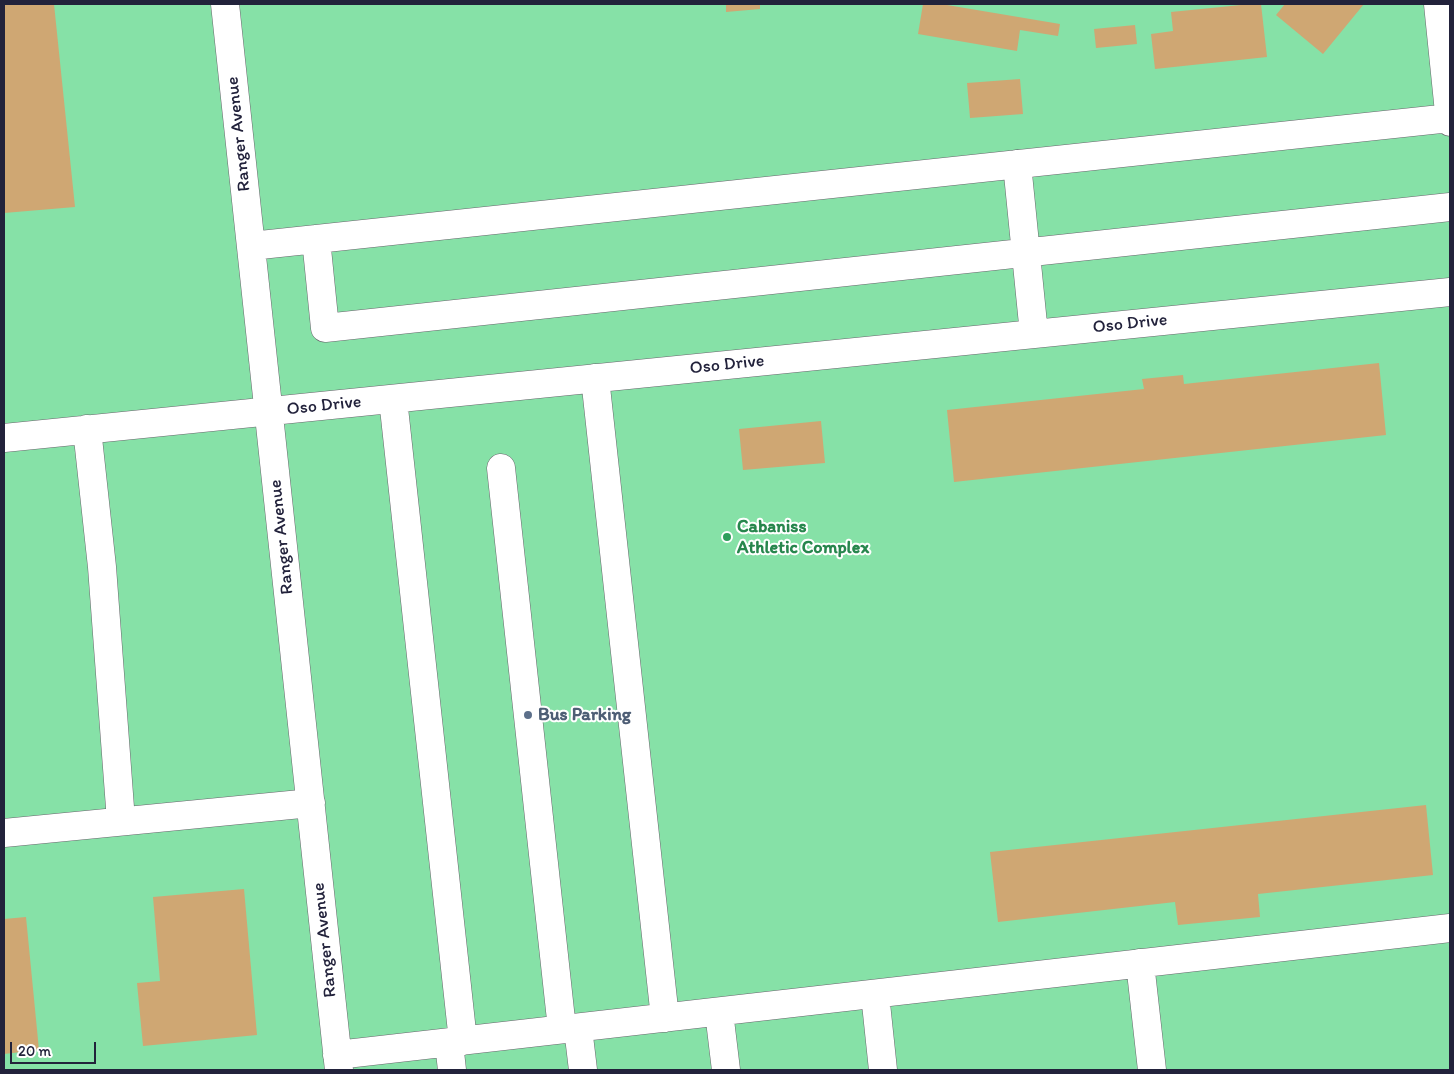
<!DOCTYPE html>
<html>
<head>
<meta charset="utf-8">
<style>
  body { margin:0 }
  #map { position:relative; width:1454px; height:1074px; overflow:hidden; background:#eae5c6; font-family:Itim,sans-serif }
  canvas { display:block }
  .frame { position:absolute; inset:0; border:5px solid #22223b; pointer-events:none }
  .scale { position:absolute; left:10px; top:1042px; width:86px; height:22px; box-sizing:border-box; border:2px solid #22223b; border-top:0; padding-left:6px; font-size:15px; line-height:18px; white-space:nowrap; color:#22223b; -webkit-text-stroke:4px #fff; paint-order:stroke }
</style>
</head>
<body>
<div id="map">
<canvas width="1454" height="1074"></canvas>
<div class="frame"></div>
<div class="scale">20 m</div>
</div>
<script>
const c = document.querySelector('canvas').getContext('2d');
c.lineJoin = 'round';
function paint(path, color) { c.fillStyle = color; c.fill(path, 'evenodd'); }
const shape = rows => new Path2D(rows.map(r => 'M' + r).join(''));
function strokePath(path, color, width, dash) { c.strokeStyle = color; c.lineWidth = width; c.lineCap = dash ? 'butt' : 'round'; c.setLineDash(dash || []); c.stroke(path); }
function label(font, color, halo, rows, align = 'center') {
  c.font = font + ' Itim,sans-serif'; c.lineWidth = 4; c.setLineDash([]); c.textBaseline = 'middle'; c.strokeStyle = halo; c.fillStyle = color; for (const [text, x, y, turn = 0] of rows) {
    c.save(); c.translate(x, y); c.rotate((+turn || 0) * Math.PI / 180); c.textAlign = isNaN(turn) ? turn : align; if (halo) c.strokeText(text, 0, 0); c.fillText(text, 0, 0); c.restore();
  }
}
paint(shape([
  [4,4,1450,4,1450,1070,4,1070]
]), '#86e1a7');
paint(shape([
  [4,4,54,4,75,207,4,213],
  [726,4,760,4,760,9,726,12],
  [923,4,941,4,1060,24,1058,36,1020,30,1017,51,918,34],
  [1251,4,1261,4,1267,57,1155,69,1151,34,1173,31,1171,12],
  [1285,4,1364,4,1323,54,1276,15],
  [1135,25,1137,44,1096,48,1094,29],
  [1020,79,1023,114,970,118,967,83],
  [1379,363,1386,435,954,482,947,410,1144,389,1142,379,1183,375,1184,384],
  [821,421,825,463,743,470,739,429],
  [1426,805,1433,875,1258,894,1260,917,1178,925,1175,902,998,922,990,852],
  [244,889,257,1035,143,1046,137,983,160,981,153,897],
  [26,917,39,1050,4,1054,4,919]
]), '#cfa773');
const minor = shape([
  [225,4,339,1070],
  [1438,4,1450,122],
  [1017,164,1034,334],
  [316,239,325,328,1450,207],
  [251,246,1450,118],
  [595,378,665,1018],
  [393,399,463,1041],
  [87,429,102,567,121,821],
  [4,438,1450,292],
  [501,468,562,1029],
  [4,833,311,803],
  [1140,963,1152,1070],
  [875,994,883,1070],
  [719,1012,726,1070],
  [578,1028,583,1070],
  [449,1043,452,1070],
  [337,1055,1450,928]
]);
strokePath(minor, '#68666c', 29);
strokePath(minor, '#fff', 28);
for (const [x, y, r, color] of [
  [727,537,5,"#2e9e5b"],
  [528,715,5,"#5c6f8a"]
]) { const dot = new Path2D(); dot.arc(x, y, r, 0, 2 * Math.PI); c.fillStyle = color; c.fill(dot); strokePath(dot, '#fff', 2); }
label('18px', '#22223b', '#fff', [
  ["Ranger Avenue",239,134,-96],
  ["Oso Drive",1130,324,-6],
  ["Oso Drive",727,365,-6],
  ["Oso Drive",324,406,-6],
  ["Ranger Avenue",282,537,-96],
  ["Ranger Avenue",325,940,-96]
]);
label('bold 18px', '#27864d', '#fff', [
  ["Cabaniss",737,527],
  ["Athletic Complex",737,548]
], 'left');
label('bold 18px', '#4e5e75', '#fff', [
  ["Bus Parking",538,715]
], 'left');
</script>
</body>
</html>
